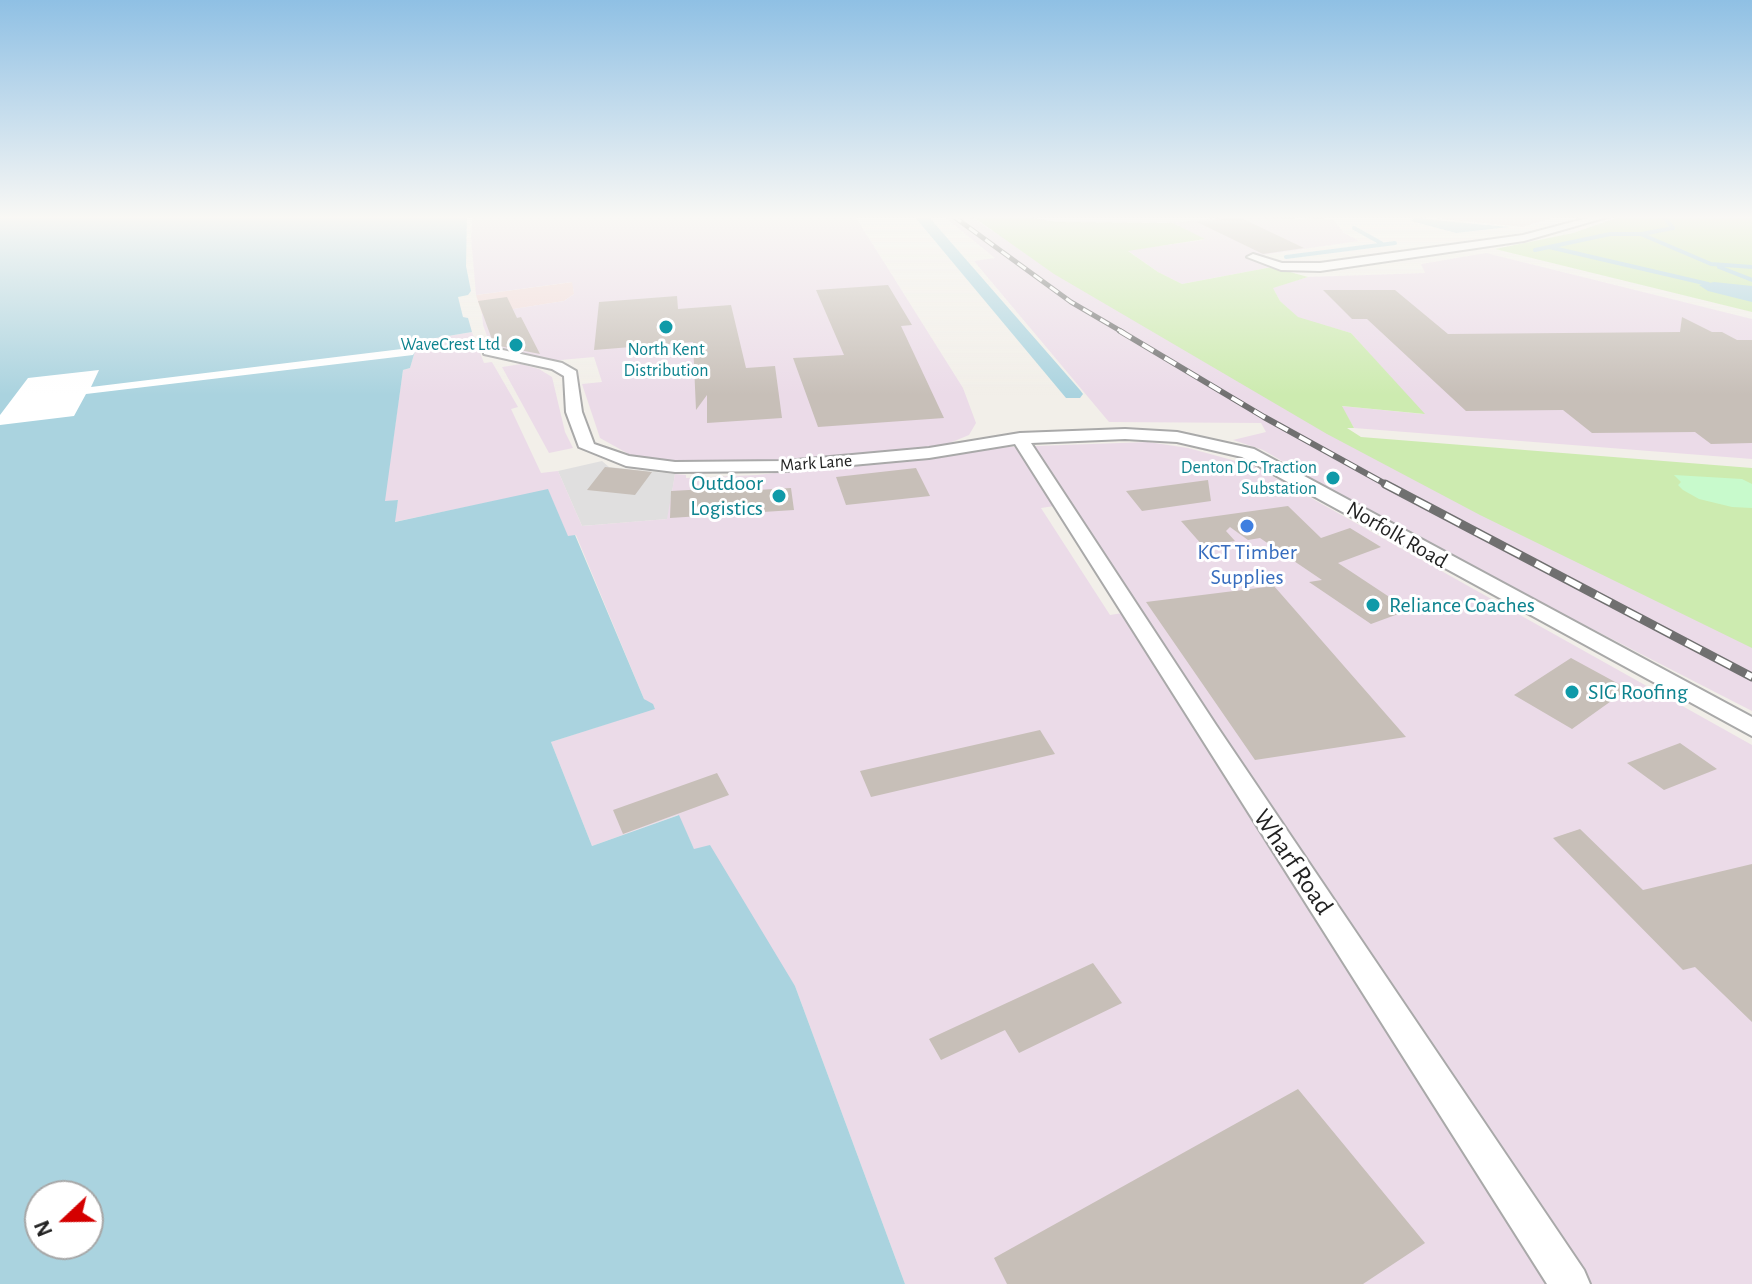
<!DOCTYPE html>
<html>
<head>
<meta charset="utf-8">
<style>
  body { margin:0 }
  #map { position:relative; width:1752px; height:1284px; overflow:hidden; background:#f2efe9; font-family:"Alegreya Sans",sans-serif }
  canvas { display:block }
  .north { position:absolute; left:24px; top:1180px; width:80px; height:80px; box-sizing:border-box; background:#fff; border:2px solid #a7a7a7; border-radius:50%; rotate:248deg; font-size:22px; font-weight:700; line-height:32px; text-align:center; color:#222 }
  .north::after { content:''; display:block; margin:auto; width:28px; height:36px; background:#d40000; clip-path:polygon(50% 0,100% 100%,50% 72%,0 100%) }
</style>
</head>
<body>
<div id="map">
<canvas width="1752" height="1284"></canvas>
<div class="north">N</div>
</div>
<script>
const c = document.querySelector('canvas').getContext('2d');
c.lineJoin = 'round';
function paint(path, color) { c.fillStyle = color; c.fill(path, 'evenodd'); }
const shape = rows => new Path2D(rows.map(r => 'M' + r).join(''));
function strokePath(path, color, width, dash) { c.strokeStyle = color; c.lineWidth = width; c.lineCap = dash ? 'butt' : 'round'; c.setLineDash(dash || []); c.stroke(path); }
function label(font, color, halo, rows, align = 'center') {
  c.font = font + ' "Alegreya Sans",sans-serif'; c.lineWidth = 6; c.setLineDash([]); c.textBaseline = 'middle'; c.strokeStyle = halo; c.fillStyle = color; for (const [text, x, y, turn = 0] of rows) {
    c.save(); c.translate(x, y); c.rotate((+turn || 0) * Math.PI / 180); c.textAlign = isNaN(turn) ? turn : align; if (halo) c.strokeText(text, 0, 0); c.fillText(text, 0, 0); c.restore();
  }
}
paint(shape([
  [602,461,609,467,675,474,668,519,582,526,558,471]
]), '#e0dfdf');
paint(shape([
  [1416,216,1557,216,1523,227],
  [573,282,574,294,564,301,482,314,476,295]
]), '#f2dad9');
paint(shape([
  [855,216,963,388,976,423,969,435,940,447,790,462,701,463,634,457,600,438,582,384,602,382,594,357,550,361,491,347,483,325,482,314,564,301,574,294,572,282,476,295,471,237,472,217,475,216],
  [943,216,969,216,1118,309,1275,399,1752,638,1752,711,1419,540,1263,450,1233,440,1266,432,1261,423,1109,422,974,261,995,258],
  [1226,217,1333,219,1344,233,1359,241,1248,257,1272,267,1182,284,1158,272,1127,250,1204,240,1173,223],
  [1486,253,1752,319,1752,459,1354,428,1341,406,1423,414,1351,333,1298,318,1280,301,1272,287,1308,277,1425,273,1421,264],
  [472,332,484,363,492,362,518,407,511,409,541,473,558,471,582,526,667,519,675,474,686,475,686,478,757,475,1008,447,1148,442,1188,448,1254,466,1752,745,1752,1284,905,1284,795,986,694,849,678,815,592,846,551,742,655,708,644,699,576,535,568,537,548,490,394,522,398,500,384,502,403,370,410,368,418,341],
  [1068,504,1142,609,1142,610,1110,615,1041,508],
  [521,364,539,369,552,377,565,432,573,448,549,453,502,367]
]), '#ebdbe8');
paint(shape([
  [972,216,1019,216,1058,222,1173,223,1205,239,1128,251,1158,272,1182,284,1272,267,1308,277,1273,288,1280,301,1298,317,1351,333,1425,414,1342,406,1354,428,1347,428,1361,437,1752,468,1752,648,1480,515,1327,434,1054,274],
  [1622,216,1752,216,1752,312,1495,249,1573,233]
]), '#cdebb0');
paint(shape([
  [1674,475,1742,479,1752,484,1752,508,1732,507,1699,499,1683,490,1678,485,1681,482]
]), '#c8facc');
paint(shape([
  [0,216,467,216,466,266,471,291,468,295,458,297,463,317,468,318,472,332,418,341,410,368,403,370,385,501,398,500,395,522,548,489,568,536,575,535,644,699,653,704,655,709,551,742,592,846,679,815,694,849,710,845,795,986,905,1284,0,1284],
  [40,1196,88,1196,88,1244,40,1244],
  [1416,217,1433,220,1509,227,1456,233,1411,221],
  [1714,282,1752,286,1752,302,1708,291,1699,285]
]), '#aad3df');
paint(shape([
  [418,347,413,355,86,394,74,416,0,425,0,415,28,378,99,370,91,387]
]), '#fff');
strokePath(shape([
  [1412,216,1416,217],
  [1354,228,1381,243],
  [1643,235,1711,264,1752,267],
  [1549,247,1708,284],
  [1535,250,1610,234,1642,234,1673,228,1663,216],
  [1286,257,1395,243],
  [1719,267,1752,280]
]), '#aad3df', 4);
paint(shape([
  [914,216,928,216,1080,390,1083,394,1080,398,1066,398,914,216]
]), '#aad3df');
paint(shape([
  [1239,217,1304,248,1263,254,1197,222],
  [888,285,912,325,901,326,944,418,818,427,793,358,844,355,816,290],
  [1323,290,1395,290,1448,334,1680,332,1682,317,1712,332,1722,332,1737,340,1752,340,1752,443,1711,444,1695,432,1592,433,1563,410,1466,411,1367,319,1352,319],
  [677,296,678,309,731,305,746,368,775,366,782,418,707,423,707,395,696,410,693,342,594,350,599,302],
  [507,297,517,318,521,317,540,354,494,345,478,301],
  [605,467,625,469,652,472,635,495,587,490],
  [916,468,930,496,846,505,836,477],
  [1208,480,1211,501,1142,511,1126,491],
  [724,488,724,492,791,488,794,510,670,518,671,491],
  [1288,506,1321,538,1350,528,1381,547,1338,563,1409,610,1371,624,1309,582,1322,580,1260,538,1248,540,1230,527,1226,531,1235,541,1203,546,1181,521],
  [1274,586,1406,737,1255,760,1146,602],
  [1571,658,1628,689,1572,729,1514,695],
  [1040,730,1055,754,871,797,860,771],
  [1680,743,1717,769,1664,790,1627,763],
  [717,773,729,795,623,834,613,810],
  [1580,829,1643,890,1752,864,1752,1022,1695,967,1683,970,1553,838],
  [1093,963,1122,1003,1019,1053,1005,1030,941,1060,929,1039],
  [1298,1089,1425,1243,1363,1284,1007,1284,994,1258]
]), '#c7bfb8');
const minor = shape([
  [1595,216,1611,216,1524,241,1320,271,1281,270,1247,257,1253,254,1282,263,1320,263,1523,235,1595,216],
  [489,347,562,363,576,371,582,412,594,444,629,456,675,462,786,461,929,448,1020,433,1125,429,1177,432,1254,449,1752,717,1752,736,1242,457,1177,442,1125,439,1031,443,1216,725,1584,1270,1590,1284,1547,1284,1015,444,929,458,786,471,675,472,626,466,579,447,566,412,564,376,552,369,484,354,484,348,489,347]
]);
strokePath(minor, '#a9a9a9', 4);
paint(minor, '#fff');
const railFar2 = shape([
  [953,216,1071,302,1124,333]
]);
const railFar1 = shape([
  [1120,331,1264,417,1389,486]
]);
const rail = shape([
  [1385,484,1752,677]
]);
strokePath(railFar2, '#707070', 5);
strokePath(railFar1, '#707070', 6);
strokePath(rail, '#707070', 9);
strokePath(railFar2, '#fff', 3, [10]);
strokePath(railFar1, '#fff', 4, [13]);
strokePath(rail, '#fff', 6, [17]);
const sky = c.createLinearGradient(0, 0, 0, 395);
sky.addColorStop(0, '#8fc0e4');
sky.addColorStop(0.55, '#f9f8f5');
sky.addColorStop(1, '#f9f8f500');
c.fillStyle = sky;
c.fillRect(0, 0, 1752, 395);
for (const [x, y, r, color] of [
  [666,327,8,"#0f9aa8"],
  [516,345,8,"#0f9aa8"],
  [1333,478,8,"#0f9aa8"],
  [779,496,8,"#0f9aa8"],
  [1247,526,8,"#3f7fe0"],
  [1373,605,8,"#0f9aa8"],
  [1572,692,8,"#0f9aa8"]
]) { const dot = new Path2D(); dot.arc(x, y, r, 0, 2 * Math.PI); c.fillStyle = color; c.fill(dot); strokePath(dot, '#fff', 3); }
label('18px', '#0d838f', '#fff', [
  ["WaveCrest Ltd",500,345],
  ["North Kent",666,350,"center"],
  ["Distribution",666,371,"center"],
  ["Denton DC Traction",1317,468],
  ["Substation",1317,489]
], 'right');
label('18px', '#222', '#fff', [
  ["Mark Lane",816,463,-4]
]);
label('22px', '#0d838f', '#fff', [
  ["Outdoor",763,483,"right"],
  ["Logistics",763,508,"right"],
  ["Reliance Coaches",1389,605],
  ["SIG Roofing",1588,692]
], 'left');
label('22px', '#222', '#fff', [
  ["Norfolk Road",1397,535,30]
]);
label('22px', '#366cbe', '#fff', [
  ["KCT Timber",1247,552],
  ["Supplies",1247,577]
]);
label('26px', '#222', '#fff', [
  ["Wharf Road",1293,862,56]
]);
</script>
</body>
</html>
